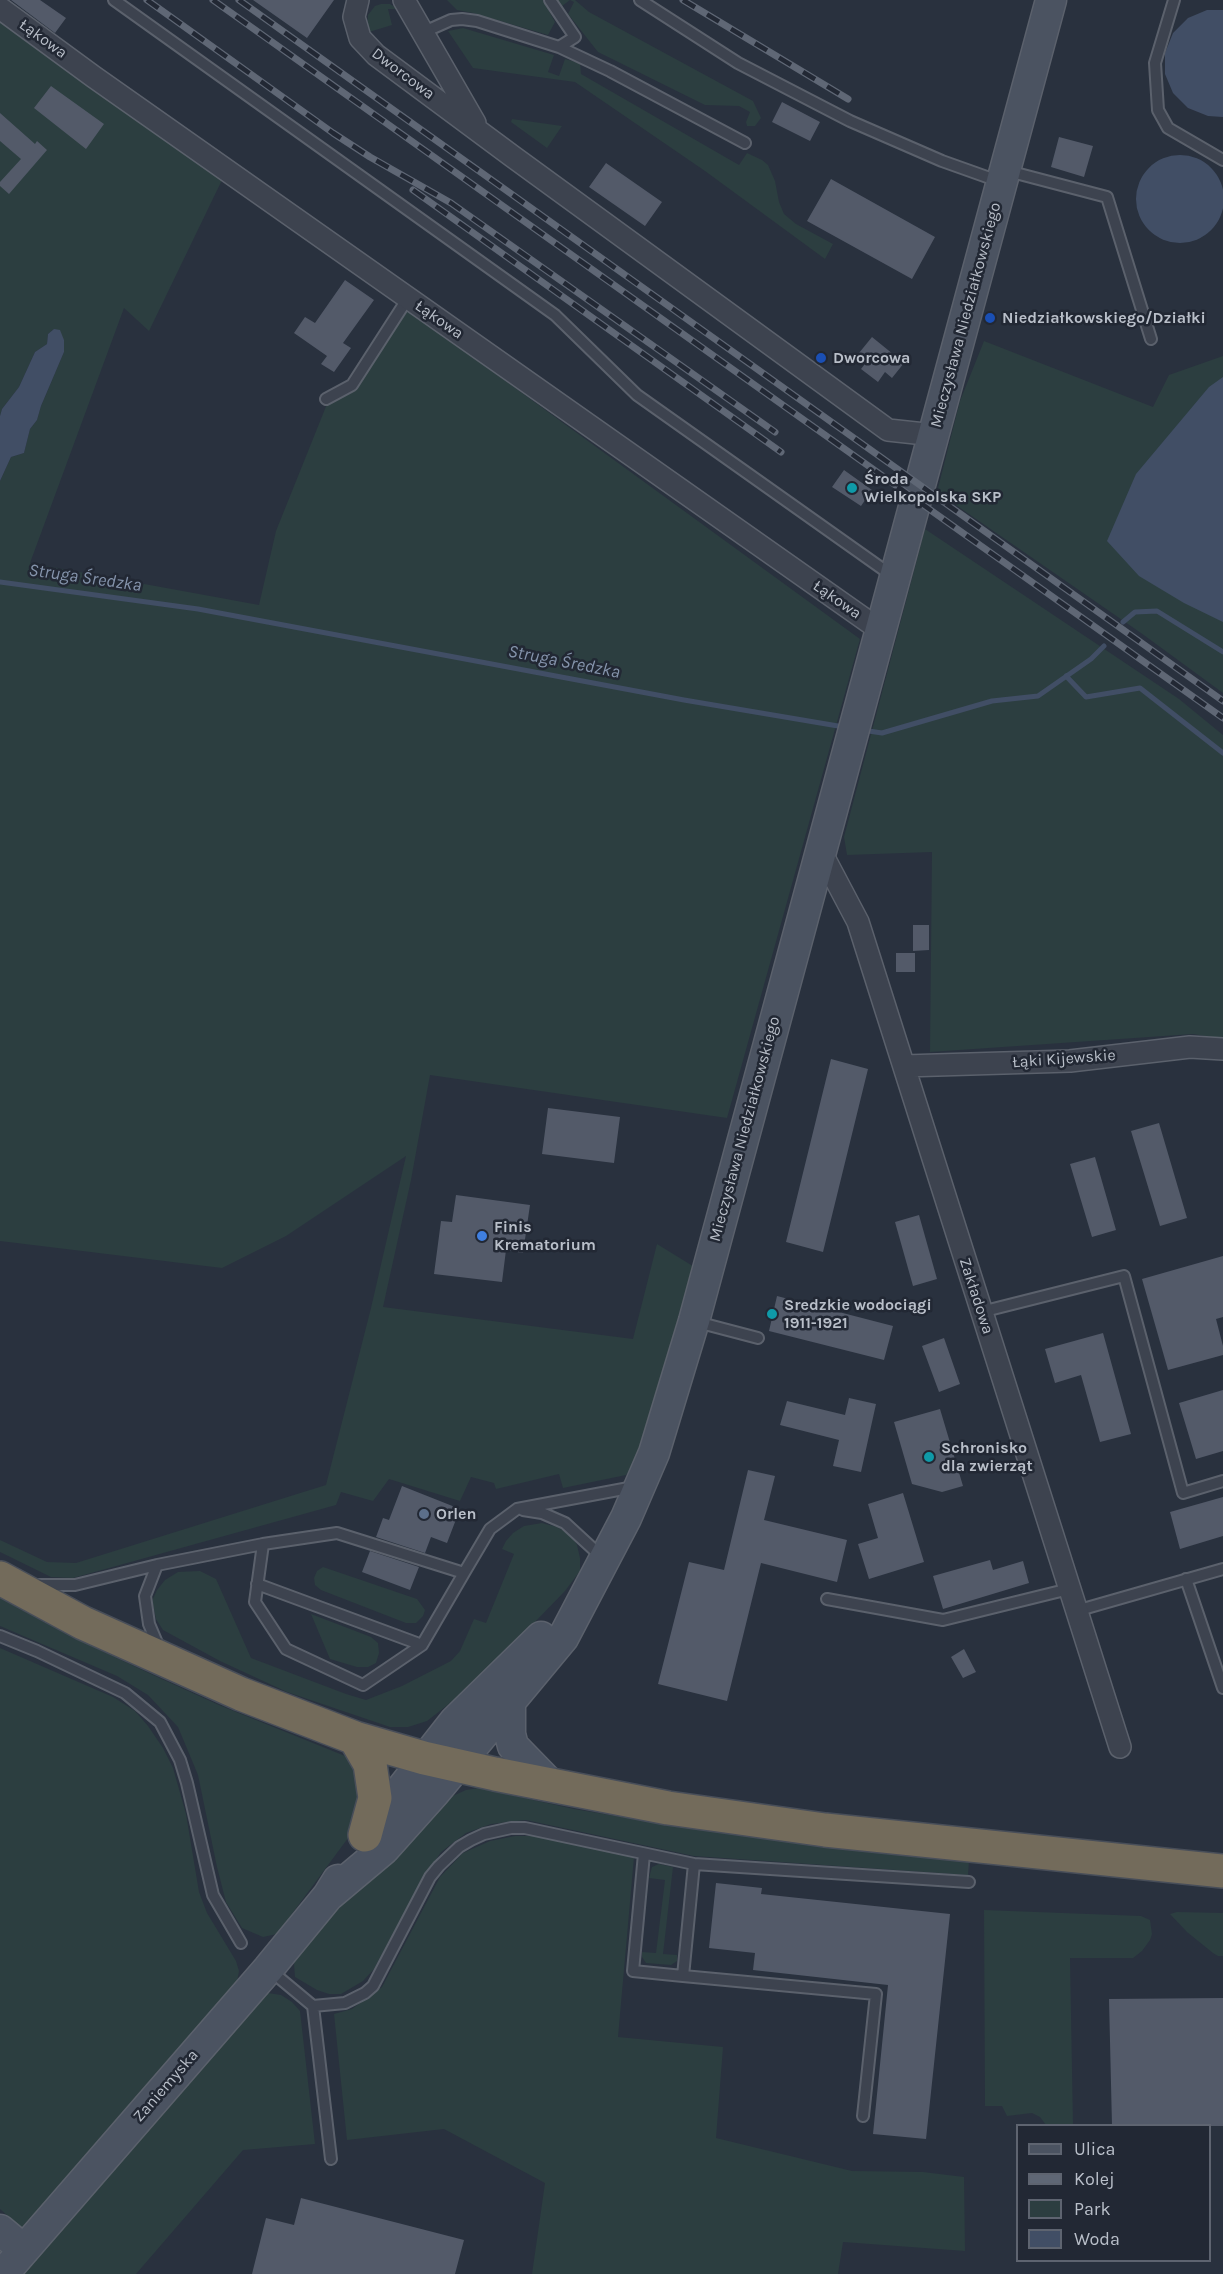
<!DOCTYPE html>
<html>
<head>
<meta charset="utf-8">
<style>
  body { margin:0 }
  #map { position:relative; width:1223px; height:2274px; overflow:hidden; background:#29313e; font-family:Karla,sans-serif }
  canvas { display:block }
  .legend { position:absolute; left:1016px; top:2124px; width:195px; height:138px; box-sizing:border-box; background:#222834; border:2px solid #5e6470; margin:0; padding:8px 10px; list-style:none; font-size:18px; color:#b9bfc9 }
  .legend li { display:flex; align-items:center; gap:12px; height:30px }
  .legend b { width:30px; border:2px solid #5e6470 }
</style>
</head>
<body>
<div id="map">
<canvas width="1223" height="2274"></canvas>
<ul class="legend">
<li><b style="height:8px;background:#4b5361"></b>Ulica</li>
<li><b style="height:8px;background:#5f6775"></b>Kolej</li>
<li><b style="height:16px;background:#2c3e40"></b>Park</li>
<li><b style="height:16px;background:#414e65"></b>Woda</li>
</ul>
</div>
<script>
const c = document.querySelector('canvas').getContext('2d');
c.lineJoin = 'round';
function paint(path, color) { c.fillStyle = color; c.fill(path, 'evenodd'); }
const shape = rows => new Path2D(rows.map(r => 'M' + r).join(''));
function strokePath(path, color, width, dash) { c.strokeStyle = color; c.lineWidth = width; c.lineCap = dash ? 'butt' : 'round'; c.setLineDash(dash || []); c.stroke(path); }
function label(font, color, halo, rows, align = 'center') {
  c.font = font + ' Karla,sans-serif'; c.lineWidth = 5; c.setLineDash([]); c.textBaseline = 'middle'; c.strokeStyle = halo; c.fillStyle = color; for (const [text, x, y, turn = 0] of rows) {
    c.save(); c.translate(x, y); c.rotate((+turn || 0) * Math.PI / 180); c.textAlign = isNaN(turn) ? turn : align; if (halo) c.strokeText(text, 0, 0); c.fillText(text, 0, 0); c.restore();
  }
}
paint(shape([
  [447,0,543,0,555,22,548,35,473,13,457,10],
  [557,0,575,0,589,12,753,101,761,118,755,126,747,126,746,122,750,112,739,106,705,105,598,52,568,14,574,2,570,0,562,6],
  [381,4,390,4,398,9,388,9,392,25,369,32,367,25,368,15,375,6],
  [0,19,222,180,149,331,124,308,30,563,259,605,276,531,327,404,355,388,408,310,860,639,727,1118,430,1075,411,1180,383,1307,633,1339,657,1244,696,1268,635,1463,626,1475,563,1488,559,1474,496,1489,494,1483,471,1477,460,1501,389,1479,373,1501,341,1492,336,1505,73,1578,51,1577,0,1552,0,1540,47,1562,76,1563,326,1485,371,1308,406,1156,286,1236,222,1268,0,1241,0,481,11,457,24,453,30,429,37,420,41,406,64,352,64,340,54,329,48,334,47,344,35,352,19,387,2,409,0,416],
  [463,28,554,55,548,72,559,76,565,59,580,63,581,74,739,165,747,153,762,160,768,165,775,181,779,202,784,214,796,224,833,244,825,259,705,171,575,82,473,68,448,31],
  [512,119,555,125,562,126,547,148,511,122],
  [984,341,1153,407,1169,375,1223,356,1223,693,1141,633,937,492,960,401],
  [925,529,1179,699,1223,735,1223,1039,1193,1034,930,1052,932,852,847,855,844,837],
  [542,1523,557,1527,571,1535,577,1545,580,1558,580,1571,565,1591,502,1656,454,1700,427,1721,408,1727,390,1727,287,1692,220,1661,163,1630,156,1619,152,1601,157,1590,165,1580,178,1572,200,1571,216,1579,251,1658,346,1694,366,1700,402,1686,451,1661,460,1651,474,1619,486,1623,514,1554,502,1549,506,1541,513,1533,524,1526],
  [323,1567,417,1599,425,1610,423,1616,416,1623,406,1623,321,1590,315,1585,314,1578,317,1571],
  [0,1598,70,1636,153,1675,219,1705,350,1758,364,1779,354,1830,277,1934,263,1937,242,1928,226,1902,217,1867,198,1775,178,1727,148,1695,117,1676,0,1626],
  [311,1614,371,1637,378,1643,379,1653,376,1663,368,1667,357,1667,330,1659],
  [0,1648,113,1697,135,1711,148,1726,163,1748,173,1768,186,1814,199,1892,207,1913,236,1961,239,1971,237,1982,228,1995,25,2231,0,2209],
  [479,1788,574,1809,694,1829,969,1861,968,1875,694,1856,526,1820,491,1824,466,1833,441,1852,422,1880,374,1969,363,1981,341,1994,329,1994,317,1990,295,1977,294,1964,297,1951,446,1799,466,1790],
  [515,1836,541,1836,634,1857,618,2037,723,2047,716,2138,852,2171,923,2172,964,2177,965,2251,843,2242,838,2274,532,2274,545,2183,444,2129,347,2140,334,2014,352,2009,382,1987,440,1877,463,1853,490,1841],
  [659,1864,673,1867,663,1954,677,1955,677,1961,671,1965,646,1963,642,1957,642,1952,656,1953,665,1880,649,1878,652,1867],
  [984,1910,1141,1916,1150,1920,1152,1934,1150,1940,1142,1951,1133,1958,1070,1958,1073,2125,1046,2125,1040,2117,1032,2113,1007,2116,1002,2106,985,2106],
  [1177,1912,1223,1913,1223,1956,1218,1956,1213,1953,1187,1932,1170,1914],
  [268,1993,281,1995,292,2002,300,2011,315,2144,243,2150,136,2274,19,2274,261,1994]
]), '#2c3e40');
paint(shape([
  [1207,10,1223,10,1223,117,1208,116,1188,108,1173,93,1165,74,1165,53,1173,33,1188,18],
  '1136 199a44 44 0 1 1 88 0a44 44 0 1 1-88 0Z',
  [54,329,60,330,64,340,64,352,41,406,37,420,30,429,24,453,11,457,0,481,0,416,2,409,19,387,35,352,47,344,48,334],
  [1223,377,1223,622,1184,603,1139,576,1107,541,1136,474,1209,387]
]), '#414e65');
strokePath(shape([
  [0,582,198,609,684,700,844,727],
  [1123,622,1135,612,1157,611,1223,652],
  [1066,676,1086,697,1140,688,1223,753],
  [862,730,882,733,992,701,1038,696,1091,659,1104,646]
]), '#414e65', 5);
paint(shape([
  [11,0,40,0,66,18,55,33],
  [253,0,334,0,307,38],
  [51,86,104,124,86,149,34,108],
  [782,102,820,122,810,141,772,122],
  [0,113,35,144,37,141,47,150,9,194,0,186,0,182,21,159,0,141],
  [1059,137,1093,146,1084,177,1051,167],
  [606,163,662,202,645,226,589,187],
  [831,179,935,237,912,279,807,221],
  [345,280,374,300,343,343,351,348,334,372,321,364,327,356,294,333,305,317,315,323],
  [872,337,904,363,892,378,885,372,878,382,861,369,868,360,859,353],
  [844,470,872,490,861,506,832,487],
  [913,925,929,925,929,950,913,951],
  [896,953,915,953,915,972,896,972],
  [831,1059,868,1069,823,1252,786,1242],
  [548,1108,620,1117,614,1163,542,1154],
  [1159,1123,1187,1218,1160,1226,1131,1131],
  [1095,1157,1116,1230,1092,1237,1070,1164],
  [456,1195,530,1205,523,1253,506,1250,502,1282,434,1274,441,1221,452,1222],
  [919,1215,937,1279,913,1286,895,1222],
  [1223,1256,1223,1317,1216,1319,1223,1346,1223,1355,1168,1370,1142,1279],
  [777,1296,893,1326,884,1360,769,1331],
  [1103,1333,1131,1434,1100,1442,1081,1375,1055,1383,1045,1349],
  [944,1338,960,1384,939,1392,922,1346],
  [1223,1390,1223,1451,1196,1459,1179,1403],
  [849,1398,876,1404,861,1472,833,1466,839,1440,780,1425,787,1401,845,1415],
  [940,1409,963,1486,942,1492,912,1484,894,1422],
  [748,1470,775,1476,764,1520,847,1540,837,1582,761,1563,727,1701,658,1684,689,1562,724,1570],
  [402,1486,460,1509,447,1543,431,1537,425,1553,376,1537,383,1518,389,1520],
  [903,1493,924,1562,869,1579,858,1544,878,1538,868,1504],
  [1223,1497,1223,1536,1180,1549,1170,1512],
  [370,1551,419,1567,410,1590,362,1572],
  [990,1560,993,1570,1023,1561,1029,1583,943,1609,933,1576],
  [964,1649,976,1672,963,1678,951,1657],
  [716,1883,762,1888,761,1894,950,1914,926,2139,873,2134,888,1985,753,1970,755,1953,709,1948],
  [1223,1998,1223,2126,1112,2126,1109,1999],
  [301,2198,464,2240,455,2274,252,2274,266,2218,294,2225]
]), '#535a69');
const lane = shape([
  [114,0,555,315,637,395,894,577],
  [640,0,738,63,850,121,942,161,1001,182],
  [1174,0,1155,63,1158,110,1168,128,1223,160],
  [424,32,451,20,462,19,477,21,559,47,575,37,550,0],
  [559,47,610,71,745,143],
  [1008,171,1107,197,1151,339],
  [326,399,352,385,408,298],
  [981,1312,1124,1276,1183,1493,1223,1481],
  [697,1322,758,1338],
  [523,1510,542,1513,565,1523,603,1558],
  [263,1544,255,1602,286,1649,363,1685,422,1645,464,1573],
  [157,1565,145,1596,149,1624,160,1650],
  [1186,1579,1223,1688],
  [257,1584,422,1645],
  [36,1585,75,1585,157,1565,263,1544,337,1533,464,1573,490,1529,517,1509,634,1487],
  [827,1599,943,1620,1069,1589],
  [1076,1611,1223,1569],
  [0,1636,37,1651,125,1693,160,1722,180,1760,187,1783,213,1895,241,1943],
  [644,1854,633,1971,683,1976,694,1864],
  [271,1971,313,2006,345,2003,365,1993,373,1986,430,1877,439,1866,459,1847,471,1840,484,1834,511,1828,525,1828,694,1864,969,1882],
  [683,1976,876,1994,863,2116],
  [313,2006,331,2159]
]);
const street = shape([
  [358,0,354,17,360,38,376,55,512,156,888,430,934,435],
  [404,0,475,123],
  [0,8,94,77,880,630],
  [820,850,858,922,1120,1747],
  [904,1066,1070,1061,1190,1047,1223,1049]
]);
const secondary = shape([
  [510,1701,510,1734,513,1746,552,1786],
  [366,1834,455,1721,541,1637],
  [328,1896,384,1849,435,1792,563,1638,626,1518,654,1453,694,1321,1051,0],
  [0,2230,24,2250],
  [3,2274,268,1969,328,1896,338,1880]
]);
const highway = shape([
  [0,1578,83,1623,241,1694,355,1738,424,1758,495,1774,668,1808,825,1830,1223,1871],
  [355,1738,370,1764,375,1798,365,1835]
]);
strokePath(lane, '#5b616c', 14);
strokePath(street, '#5b616c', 24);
strokePath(secondary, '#5b616c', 33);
strokePath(highway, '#484e59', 36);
strokePath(lane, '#3d434f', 10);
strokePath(street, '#3d434f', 21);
strokePath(secondary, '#4b5361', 30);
strokePath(highway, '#736b5b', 33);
const rail = shape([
  [147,0,333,133,370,157,451,203,775,432],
  [213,0,1223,718],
  [239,0,1223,701],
  [683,0,848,99],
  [413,190,781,452]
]);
strokePath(rail, '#5f6775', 7);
strokePath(rail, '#222834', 4.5, [14]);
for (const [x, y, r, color] of [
  [990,318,6,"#1a4fb4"],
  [821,358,6,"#1a4fb4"],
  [852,488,6,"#0f9aa8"],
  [482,1236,6,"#3f7fe0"],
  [772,1314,6,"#0f9aa8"],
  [929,1457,6,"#0f9aa8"],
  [424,1514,6,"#5c6f8a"]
]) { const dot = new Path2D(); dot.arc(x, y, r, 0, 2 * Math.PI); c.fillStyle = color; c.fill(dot); strokePath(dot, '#222834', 2); }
label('16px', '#b9bfc9', '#222834', [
  ["Łąkowa",43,39,36],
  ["Dworcowa",403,74,37],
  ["Mieczysława Niedziałkowskiego",966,315,-75],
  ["Łąkowa",439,320,35],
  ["Łąkowa",837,600,35],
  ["Łąki Kijewskie",1064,1059,-4],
  ["Mieczysława Niedziałkowskiego",745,1129,-75],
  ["Zakładowa",976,1296,72],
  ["Zaniemyska",166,2086,-49]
]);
label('bold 16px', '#b9bfc9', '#222834', [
  ["Niedziałkowskiego/Działki",1002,318],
  ["Dworcowa",833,358],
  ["Środa",864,479],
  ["Wielkopolska SKP",864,497],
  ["Finis",494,1227],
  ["Krematorium",494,1245],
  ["Sredzkie wodociągi",784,1305],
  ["1911-1921",784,1323],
  ["Schronisko",941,1448],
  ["dla zwierząt",941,1466],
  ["Orlen",436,1514]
], 'left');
label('italic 18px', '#8594ac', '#222834', [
  ["Struga Średzka",85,578,8],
  ["Struga Średzka",564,662,11]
]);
</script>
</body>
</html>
